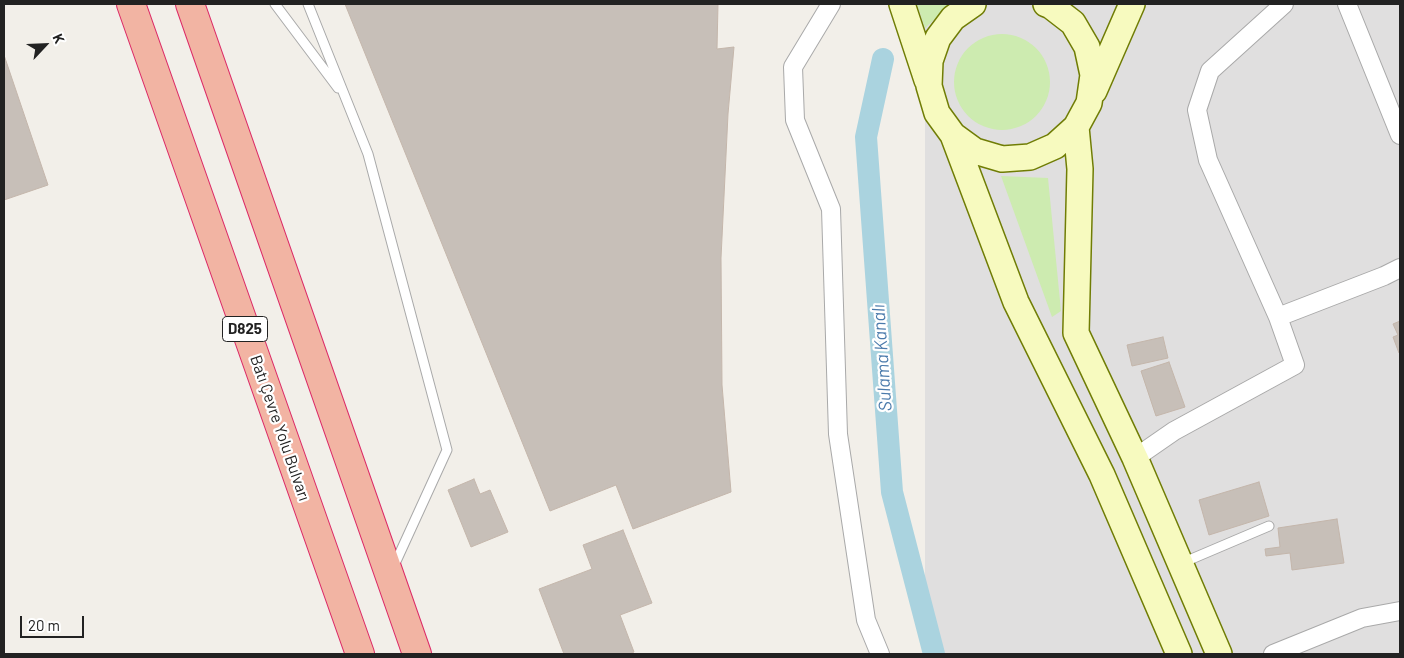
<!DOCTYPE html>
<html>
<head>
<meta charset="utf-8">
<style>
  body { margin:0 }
  #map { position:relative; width:1404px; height:658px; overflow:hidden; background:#f2efe9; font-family:Barlow,sans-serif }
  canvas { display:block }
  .frame { position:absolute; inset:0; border:5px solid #222; pointer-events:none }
  .north { position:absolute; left:20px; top:20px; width:50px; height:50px; -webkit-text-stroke:4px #fff; paint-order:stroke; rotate:65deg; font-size:14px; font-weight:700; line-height:20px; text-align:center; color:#222 }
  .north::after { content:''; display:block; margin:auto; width:18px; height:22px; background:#222; clip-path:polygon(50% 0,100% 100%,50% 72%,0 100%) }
  .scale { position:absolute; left:20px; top:616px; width:64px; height:22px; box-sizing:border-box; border:2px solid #222; border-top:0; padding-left:6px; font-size:15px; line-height:18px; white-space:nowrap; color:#222; -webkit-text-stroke:4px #fff; paint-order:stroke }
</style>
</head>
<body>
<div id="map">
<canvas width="1404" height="658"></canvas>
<div class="frame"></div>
<div class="north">K</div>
<div class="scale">20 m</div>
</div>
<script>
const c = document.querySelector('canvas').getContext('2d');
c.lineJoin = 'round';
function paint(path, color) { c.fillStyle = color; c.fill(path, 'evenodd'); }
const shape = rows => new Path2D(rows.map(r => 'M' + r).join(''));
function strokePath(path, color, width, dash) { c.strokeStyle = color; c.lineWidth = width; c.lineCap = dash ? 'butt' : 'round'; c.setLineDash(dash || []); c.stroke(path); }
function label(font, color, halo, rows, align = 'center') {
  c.font = font + ' Barlow,sans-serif'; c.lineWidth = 4.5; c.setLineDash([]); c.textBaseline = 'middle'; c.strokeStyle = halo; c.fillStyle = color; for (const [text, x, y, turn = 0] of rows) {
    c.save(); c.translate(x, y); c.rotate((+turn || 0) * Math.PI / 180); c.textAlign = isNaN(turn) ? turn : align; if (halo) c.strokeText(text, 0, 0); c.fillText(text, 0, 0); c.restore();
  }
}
paint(shape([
  [917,4,1400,4,1400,654,925,654,925,33]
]), '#e0dfdf');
paint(shape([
  [917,4,951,4,925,28],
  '954 82a48 48 0 1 1 96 0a48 48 0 1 1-96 0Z',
  [1001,176,1048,178,1061,311,1052,317]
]), '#cdebb0');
strokePath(shape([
  [883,59,866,137,892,492,934,654]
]), '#aad3df', 22);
const building = shape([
  [345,4,718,4,717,49,734,47,728,114,721,258,722,385,731,492,633,529,616,485,550,511,345,4],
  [4,55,48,185,4,200,4,55],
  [1400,321,1400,353,1399,353,1393,337,1398,335,1393,324,1400,321],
  [1163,337,1168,358,1132,366,1127,345,1163,337],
  [1169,362,1185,407,1156,416,1141,371,1169,362],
  [474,479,480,494,490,490,508,532,471,547,448,490,474,479],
  [1259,482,1269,516,1209,535,1199,500,1259,482],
  [1337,519,1344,563,1292,570,1290,553,1266,556,1265,549,1280,547,1278,528,1337,519],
  [623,530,652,603,620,615,634,652,630,654,564,654,539,589,592,569,583,545,623,530]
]);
paint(building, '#c7bfb8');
strokePath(building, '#c4b6ab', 1);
const service = shape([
  [275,4,338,88],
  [308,4,368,154,447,450,393,568],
  [1182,563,1269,526]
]);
const minor = shape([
  [831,4,793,67,795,120,831,209,838,434,866,620,880,654],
  [1347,4,1400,135],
  [1278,317,1384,276,1400,268],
  [1135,458,1174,431,1295,365,1278,317,1208,160,1197,110,1210,71,1284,4],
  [1273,654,1362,618,1400,611]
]);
const secondary = shape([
  [902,4,927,80],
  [973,4,953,18,938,38,930,61,929,86,937,113,953,135,975,151,1002,159,1030,157,1055,146,1076,127,1089,103,1093,75,1087,47,1073,23,1051,6,1046,4],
  [1094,91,1132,4],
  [1076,127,1080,169,1076,333,1135,458,1219,654],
  [953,135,1016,302,1102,475,1179,654]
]);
const trunk = shape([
  [131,4,360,654],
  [190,4,417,654]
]);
strokePath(service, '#a9a9a9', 11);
strokePath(minor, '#a9a9a9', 20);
strokePath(secondary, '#707d05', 28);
strokePath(trunk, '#dc2a67', 30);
strokePath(service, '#fff', 9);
strokePath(minor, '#fff', 18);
strokePath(secondary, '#f7fabf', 25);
strokePath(trunk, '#f2b4a3', 28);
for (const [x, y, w] of [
  [245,329,45]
]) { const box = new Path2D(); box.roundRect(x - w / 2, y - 12.5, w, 25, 4); c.fillStyle = '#fff'; c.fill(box); strokePath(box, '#222', 1); }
label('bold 15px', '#222', null, [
  ["D825",245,329]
]);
label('16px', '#222', '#fff', [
  ["Batı Çevre Yolu Bulvarı",280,428,71]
]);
label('italic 18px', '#4a7aab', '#fff', [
  ["Sulama Kanalı",882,358,-94]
]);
</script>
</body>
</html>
